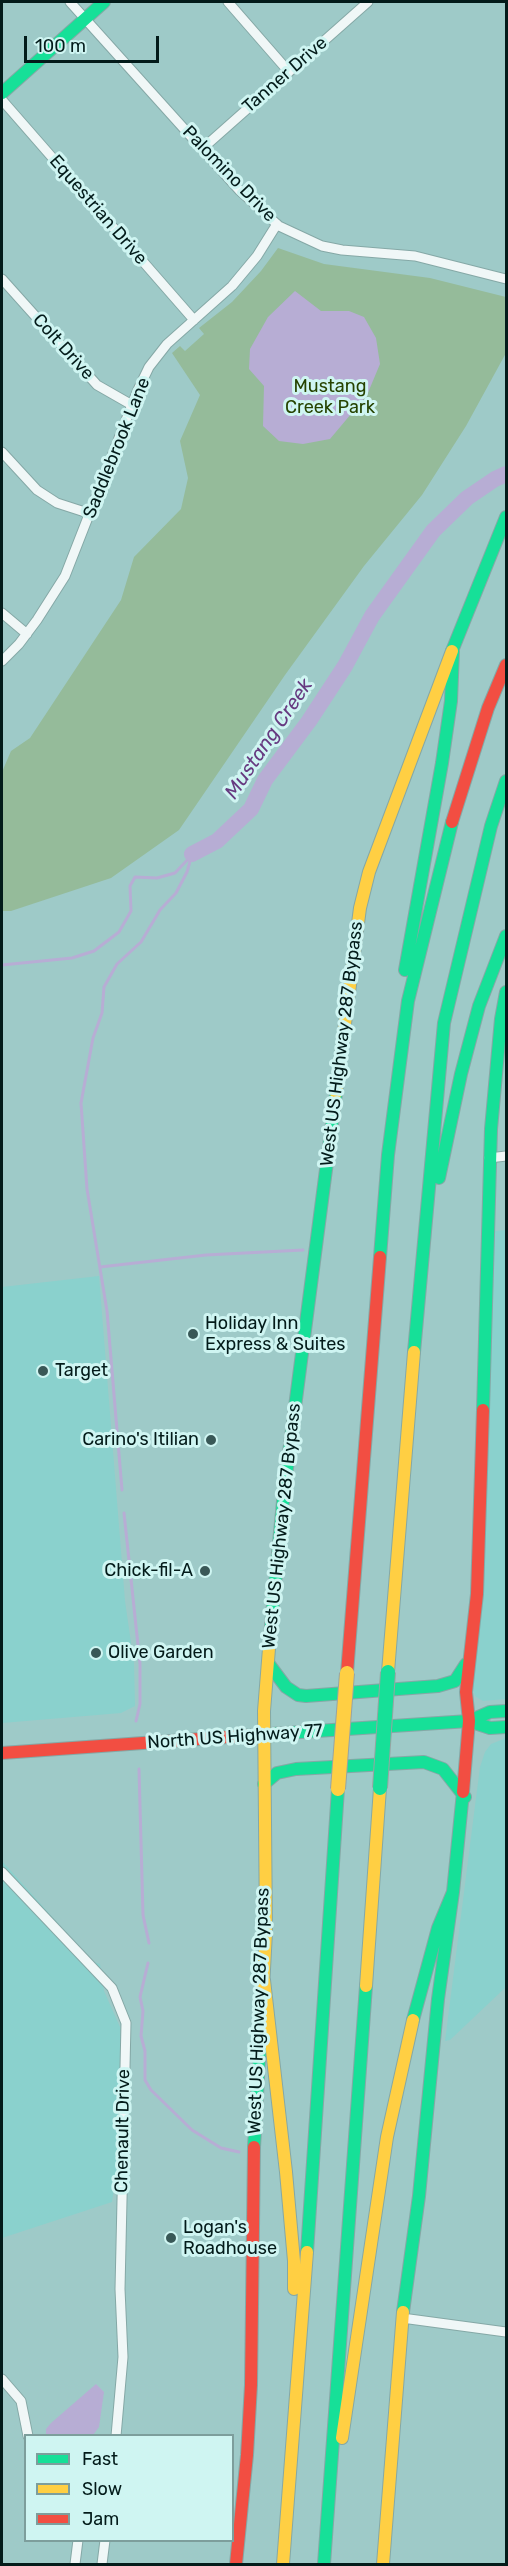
<!DOCTYPE html>
<html>
<head>
<meta charset="utf-8">
<style>
  body { margin:0 }
  #map { position:relative; width:508px; height:2566px; overflow:hidden; background:#9ecac8; font-family:Rubik,sans-serif }
  canvas { display:block }
  .frame { position:absolute; inset:0; border:3px solid #031b1a; pointer-events:none }
  .legend { position:absolute; left:24px; top:2434px; width:210px; height:108px; box-sizing:border-box; background:#cff5f2; border:2px solid #7d9e9c; margin:0; padding:8px 10px; list-style:none; font-size:18px; color:#031b1a }
  .legend li { display:flex; align-items:center; gap:12px; height:30px }
  .legend b { width:30px; border:2px solid #7d9e9c }
  .scale { position:absolute; left:24px; top:36px; width:135px; height:27px; box-sizing:border-box; border:3px solid #031b1a; border-top:0; padding-left:8px; font-size:18px; line-height:21px; white-space:nowrap; color:#031b1a; -webkit-text-stroke:4px #cff5f2; paint-order:stroke }
</style>
</head>
<body>
<div id="map">
<canvas width="508" height="2566"></canvas>
<div class="frame"></div>
<ul class="legend">
<li><b style="height:8px;background:#16e098"></b>Fast</li>
<li><b style="height:8px;background:#ffcf43"></b>Slow</li>
<li><b style="height:8px;background:#f24e42"></b>Jam</li>
</ul>
<div class="scale">100 m</div>
</div>
<script>
const c = document.querySelector('canvas').getContext('2d');
c.lineJoin = 'round';
function paint(path, color) { c.fillStyle = color; c.fill(path, 'evenodd'); }
const shape = rows => new Path2D(rows.map(r => 'M' + r).join(''));
function strokePath(path, color, width, dash) { c.strokeStyle = color; c.lineWidth = width; c.lineCap = dash ? 'butt' : 'round'; c.setLineDash(dash || []); c.stroke(path); }
function label(font, color, halo, rows, align = 'center') {
  c.font = font + ' Rubik,sans-serif'; c.lineWidth = 6; c.setLineDash([]); c.textBaseline = 'middle'; c.strokeStyle = halo; c.fillStyle = color; for (const [text, x, y, turn = 0] of rows) {
    c.save(); c.translate(x, y); c.rotate((+turn || 0) * Math.PI / 180); c.textAlign = isNaN(turn) ? turn : align; if (halo) c.strokeText(text, 0, 0); c.fillText(text, 0, 0); c.restore();
  }
}
paint(shape([
  [506,1230,506,1699,483,1701,475,1696,472,1685,494,1231],
  [99,1276,125,1601,134,1664,135,1706,121,1713,2,1723,2,1287],
  [506,1738,506,1987,450,2040,445,2041,480,1767,485,1752,491,1744],
  [2,1861,93,1962,100,1964,104,1991,120,2027,121,2045,117,2169,112,2202,2,2238]
]), '#8ad1cd');
paint(shape([
  [278,248,324,264,430,278,506,297,506,353,466,426,422,495,364,566,285,675,179,830,111,878,11,911,2,911,2,772,11,751,30,738,121,600,134,557,181,509,188,478,180,441,200,395,172,353,180,346,185,351,204,334,199,328,232,302,261,271]
]), '#95bb9a');
paint(shape([
  [295,291,321,311,349,311,364,317,376,338,380,364,367,395,330,439,303,444,279,441,263,426,264,386,249,369,250,349,268,317],
  [96,2384,104,2392,99,2427,93,2435,46,2435,46,2429,51,2423]
]), '#b7add4');
strokePath(shape([
  [2,965,72,958,94,951,119,932,131,911,130,886,135,877,157,878,175,873,191,856],
  [100,1267,206,1255,303,1250],
  [122,1490,107,1311,87,1189,81,1103,93,1038,102,1013,104,987,117,964,141,942,160,910,176,893,187,872,192,854],
  [124,1513,140,1664,140,1704,136,1721],
  [139,1769,143,1915,149,1943],
  [148,1963,140,1997,143,2011,141,2036,145,2051,145,2080,151,2090,192,2130,221,2148,239,2152]
]), '#b7add4', 3);
strokePath(shape([
  [192,854,217,841,251,809,265,780,309,721,345,666,372,616,433,531,467,498,495,479,506,474]
]), '#b7add4', 16);
const street = shape([
  [70,2,240,191,279,226,322,246,342,250,415,256,506,279],
  [228,2,289,72],
  [2,100,194,320],
  [202,149,368,2],
  [2,279,97,385,132,405],
  [2,452,37,490,57,503,91,514],
  [2,613,27,634],
  [2,661,19,644,37,620,65,576,137,392,149,367,167,344,232,286,257,256,277,224],
  [489,1158,506,1156],
  [2,1872,112,1988,126,2023,120,2289,123,2357,116,2436],
  [402,2318,506,2332],
  [2,2379,21,2401,28,2436],
  [75,2564,78,2540],
  [102,2564,105,2540]
]);
const fast = shape([
  [2,93,104,2],
  [452,651,506,517],
  [405,970,442,763,451,701,453,651],
  [439,1178,461,1074,479,1006,506,936],
  [380,1257,388,1155,408,1001,452,822],
  [414,1352,444,1023,491,826,506,781],
  [483,1410,491,1129,501,1019,506,992],
  [270,1636,284,1491,336,1093],
  [268,1663,286,1687,298,1695,306,1696,438,1686,455,1681,466,1664],
  [469,1721,490,1728,506,1727],
  [256,1735,469,1721,490,1712,506,1711],
  [264,1784,277,1773,296,1769,424,1762,443,1769,465,1797],
  [413,2020,438,1928,453,1892],
  [254,2147,262,2009],
  [307,2252,338,1789],
  [403,2312,419,2196,438,1999,453,1892,463,1792],
  [324,2564,366,1986]
]);
const slow = shape([
  [336,1093,360,908,369,872,452,651],
  [388,1672,414,1352],
  [264,1980,286,2172,294,2261,294,2289],
  [366,1986,380,1788],
  [263,1988,266,1932,264,1711,270,1636],
  [342,2438,387,2137,413,2020],
  [283,2564,307,2252],
  [383,2564,403,2312]
]);
const jam = shape([
  [452,822,488,708,506,665],
  [347,1673,380,1257],
  [2,1753,256,1735],
  [463,1792,469,1721,466,1692,477,1594,483,1410],
  [236,2564,247,2455,251,2385,254,2147]
]);
strokePath(street, '#85a8a6', 11);
strokePath(fast, '#85a8a6', 14);
strokePath(slow, '#85a8a6', 14);
strokePath(jam, '#85a8a6', 14);
strokePath(street, '#f0f7f7', 9);
strokePath(fast, '#16e098', 12);
strokePath(slow, '#ffcf43', 12);
strokePath(jam, '#f24e42', 12);
const fastBridge = shape([
  [380,1788,388,1672]
]);
const slowBridge = shape([
  [338,1789,347,1673]
]);
strokePath(fastBridge, '#97a4a3', 16, []);
strokePath(slowBridge, '#97a4a3', 16, []);
strokePath(fastBridge, '#16e098', 14);
strokePath(slowBridge, '#ffcf43', 14);
for (const [x, y, r, color] of [
  [193,1334,6,"#395857"],
  [43,1371,6,"#395857"],
  [211,1440,6,"#395857"],
  [205,1571,6,"#395857"],
  [96,1653,6,"#395857"],
  [171,2238,6,"#395857"]
]) { const dot = new Path2D(); dot.arc(x, y, r, 0, 2 * Math.PI); c.fillStyle = color; c.fill(dot); strokePath(dot, '#cff5f2', 2); }
label('18px', '#031b1a', '#cff5f2', [
  ["Tanner Drive",285,75,-41],
  ["Palomino Drive",229,174,46],
  ["Equestrian Drive",98,210,49],
  ["Colt Drive",63,347,48],
  ["Saddlebrook Lane",117,448,-68],
  ["West US Highway 287 Bypass",342,1044,-83],
  ["West US Highway 287 Bypass",282,1526,-84],
  ["North US Highway 77",235,1737,-4],
  ["West US Highway 287 Bypass",259,2011,-88],
  ["Chenault Drive",123,2131,-89]
]);
label('18px', '#264300', '#cff5f2', [
  ["Mustang",330,387],
  ["Creek Park",330,408]
]);
label('18px', '#031b1a', '#cff5f2', [
  ["Holiday Inn",205,1324],
  ["Express & Suites",205,1345],
  ["Target",55,1371],
  ["Carino's Itilian",199,1440,"right"],
  ["Chick-fil-A",193,1571,"right"],
  ["Olive Garden",108,1653],
  ["Logan's",183,2228],
  ["Roadhouse",183,2249]
], 'left');
label('italic 20px', '#663a80', '#cff5f2', [
  ["Mustang Creek",269,739,-56]
]);
</script>
</body>
</html>
